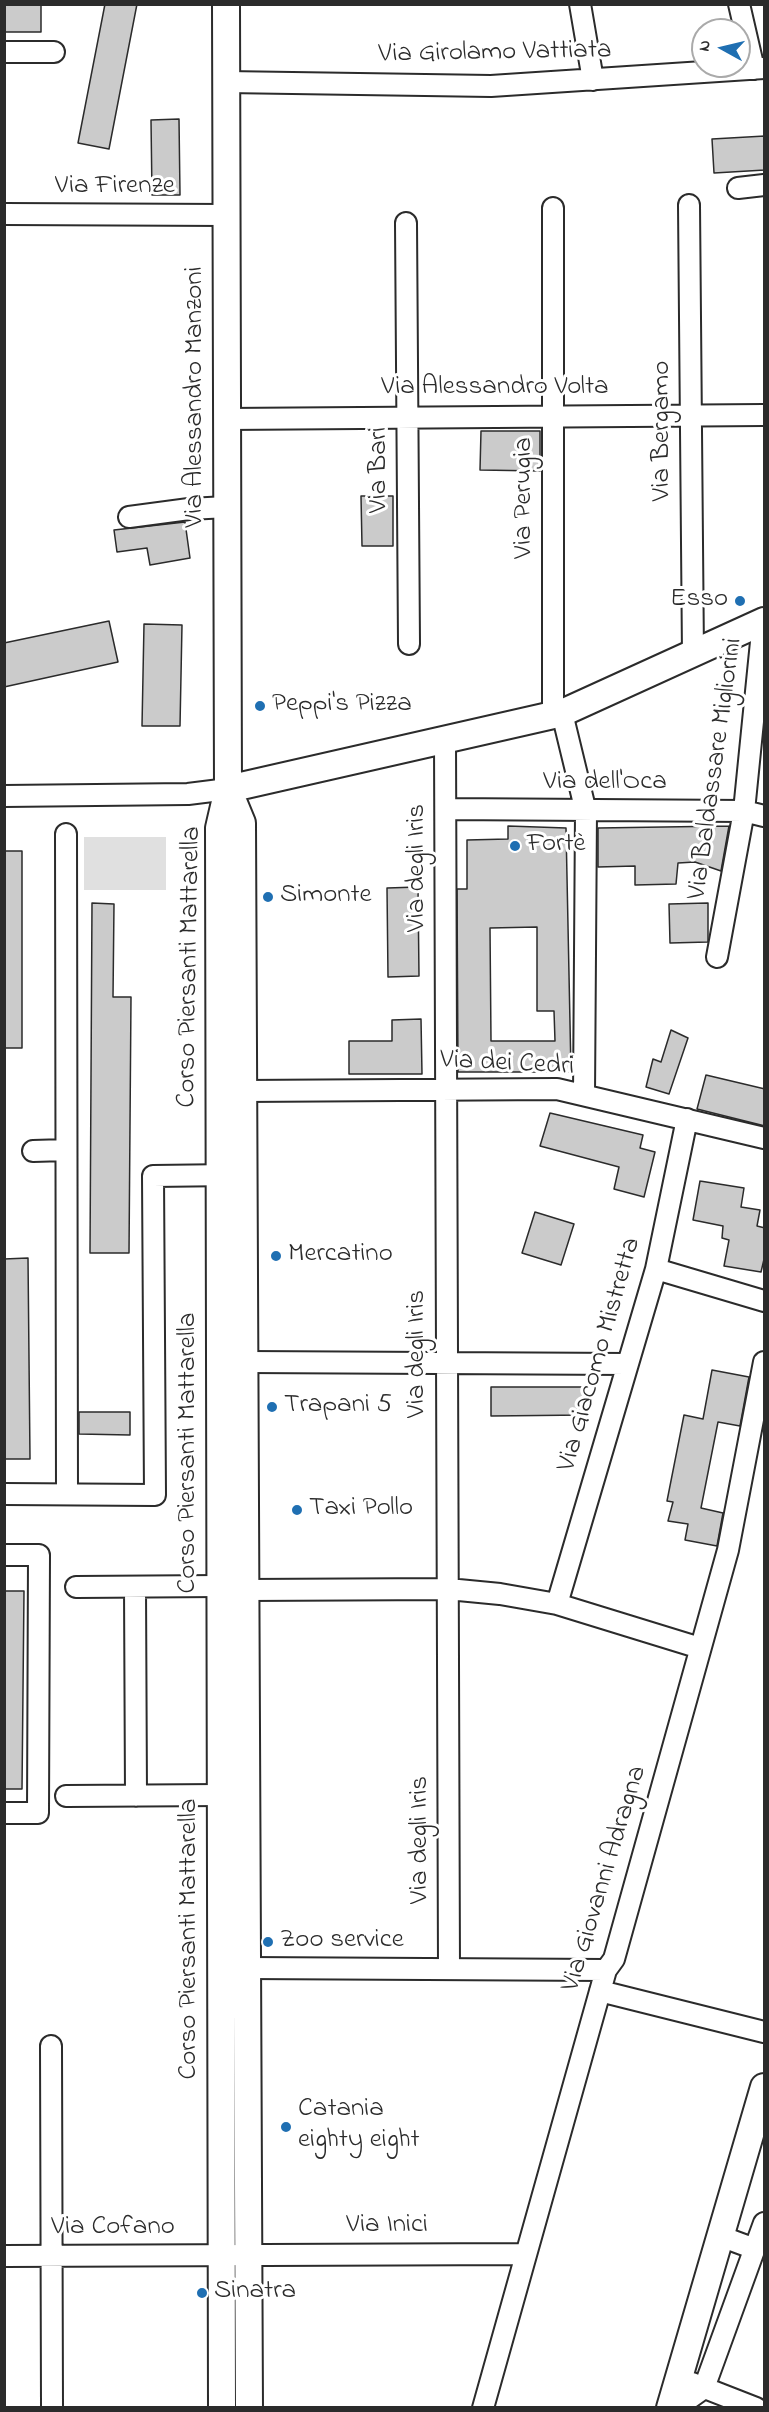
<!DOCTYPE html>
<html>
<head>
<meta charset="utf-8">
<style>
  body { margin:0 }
  #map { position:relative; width:769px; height:2412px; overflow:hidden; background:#fff; font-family:"Indie Flower",sans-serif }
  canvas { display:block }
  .frame { position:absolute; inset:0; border:6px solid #2b2b2b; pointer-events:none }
  .north { position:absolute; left:691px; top:18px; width:60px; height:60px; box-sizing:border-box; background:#fff; border:2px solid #aaa; border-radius:50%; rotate:278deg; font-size:16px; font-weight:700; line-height:24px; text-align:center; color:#2b2b2b }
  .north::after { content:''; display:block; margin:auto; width:21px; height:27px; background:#1f6fb2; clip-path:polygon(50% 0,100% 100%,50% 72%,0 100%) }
</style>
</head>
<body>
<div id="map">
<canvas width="769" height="2412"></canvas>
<div class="frame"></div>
<div class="north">N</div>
</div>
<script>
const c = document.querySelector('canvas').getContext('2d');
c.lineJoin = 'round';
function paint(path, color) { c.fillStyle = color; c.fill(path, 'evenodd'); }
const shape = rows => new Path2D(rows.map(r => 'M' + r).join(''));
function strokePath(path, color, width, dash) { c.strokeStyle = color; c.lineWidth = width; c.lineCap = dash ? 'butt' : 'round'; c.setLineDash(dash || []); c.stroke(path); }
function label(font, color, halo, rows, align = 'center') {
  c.font = font + ' "Indie Flower",sans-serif'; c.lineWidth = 6; c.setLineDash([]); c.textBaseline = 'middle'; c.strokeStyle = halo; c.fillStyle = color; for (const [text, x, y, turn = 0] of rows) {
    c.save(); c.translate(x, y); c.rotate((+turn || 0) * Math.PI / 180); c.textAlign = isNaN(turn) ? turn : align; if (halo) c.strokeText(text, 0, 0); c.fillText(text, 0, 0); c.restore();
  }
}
paint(shape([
  [84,837,166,837,166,890,84,890]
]), '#e0e0e0');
const building = shape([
  [4,4,41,4,41,32,4,32,4,4],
  [105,4,137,4,109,149,78,143,105,4],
  [179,119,180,195,152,195,151,120,179,119],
  [765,136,765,170,714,173,712,139,765,136],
  [481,431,540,431,540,471,480,470,481,431],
  [361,496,393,496,393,546,362,546,361,496],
  [185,522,190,558,150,565,147,548,117,552,114,530,185,522],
  [109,621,118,662,4,687,4,643,109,621],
  [144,624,182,625,180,726,142,726,144,624],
  [508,826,566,828,571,1072,458,1072,457,889,467,889,467,840,508,839,508,826],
  [537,927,537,1011,554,1011,555,1041,491,1041,490,928,537,927],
  [729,826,721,871,695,862,678,863,676,884,635,885,635,866,598,867,598,828,729,826],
  [4,851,22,851,22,1048,4,1048,4,851],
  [418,887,419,976,388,977,387,888,418,887],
  [92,903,114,904,113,997,131,997,129,1253,90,1253,92,903],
  [708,903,708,942,670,943,669,904,708,903],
  [421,1019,422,1074,349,1074,349,1041,392,1041,392,1020,421,1019],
  [671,1030,688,1038,669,1094,646,1087,653,1059,661,1062,671,1030],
  [706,1075,765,1089,765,1126,697,1109,706,1075],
  [550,1113,643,1135,640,1148,655,1152,644,1197,614,1189,619,1167,540,1146,550,1113],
  [700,1181,744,1188,741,1207,760,1210,757,1226,765,1228,765,1255,761,1272,724,1266,729,1240,722,1238,723,1226,693,1220,700,1181],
  [535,1212,574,1224,561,1265,522,1253,535,1212],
  [28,1258,30,1459,4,1459,4,1259,28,1258],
  [712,1370,749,1377,740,1426,718,1422,701,1508,723,1513,717,1546,685,1540,688,1524,668,1521,673,1502,667,1501,684,1415,703,1419,712,1370],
  [491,1387,585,1387,585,1415,491,1416,491,1387],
  [79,1412,130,1412,130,1435,79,1434,79,1412],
  [4,1591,24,1591,22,1789,4,1789,4,1591]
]);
paint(building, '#cbcbcb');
strokePath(building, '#2b2b2b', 1.5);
const minor = shape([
  [580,4,593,80],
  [739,4,754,69],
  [4,52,54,52],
  [226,82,491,86,764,68],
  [738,188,764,185],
  [689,205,693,655],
  [4,214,226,215],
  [406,223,409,644],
  [227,419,764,415],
  [129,517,189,509,227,507],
  [562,713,586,812,584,1095],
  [553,715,553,208],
  [445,739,449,1969],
  [4,796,188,794,228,789],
  [446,809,744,811,764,816],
  [66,834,67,1494],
  [717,957,744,811,763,622],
  [243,1091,557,1089,764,1138],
  [33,1151,66,1150],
  [656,1269,764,1301],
  [246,1362,628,1364],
  [4,1494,155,1495,153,1176,232,1175],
  [4,1555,39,1555,38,1813,4,1813],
  [76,1587,220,1586],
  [135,1587,136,1796],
  [246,1590,448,1589,500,1594,557,1604,700,1648],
  [557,1604,656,1269,687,1119],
  [66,1796,221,1795],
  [247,1968,606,1970],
  [600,1991,764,2032],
  [51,2046,52,2408],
  [720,2236,755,2249],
  [4,2256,526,2254],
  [692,2383,756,2408],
  [483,2408,606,1970,614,1959,728,1550,764,1362],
  [676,2408,704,2388,764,2223]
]);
const major = shape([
  [228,789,242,823,249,2408],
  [228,789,562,713,764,621],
  [222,2408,219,828,228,789,226,4],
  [670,2408,764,2087]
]);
strokePath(minor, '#2b2b2b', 24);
strokePath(major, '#2b2b2b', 30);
strokePath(minor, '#fff', 20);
strokePath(major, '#fff', 26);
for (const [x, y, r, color] of [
  [740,601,6,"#1f6fb2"],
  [260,706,6,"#1f6fb2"],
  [515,846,6,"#1f6fb2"],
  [268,897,6,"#1f6fb2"],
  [276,1256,6,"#1f6fb2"],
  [272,1407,6,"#1f6fb2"],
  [297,1510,6,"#1f6fb2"],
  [268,1942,6,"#1f6fb2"],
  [286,2127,6,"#1f6fb2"],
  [202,2293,6,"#1f6fb2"]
]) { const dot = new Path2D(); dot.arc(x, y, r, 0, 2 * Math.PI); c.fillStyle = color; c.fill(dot); strokePath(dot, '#fff', 2); }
label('27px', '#2b2b2b', '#fff', [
  ["Via Girolamo Vattiata",495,54,-1],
  ["Via Firenze",115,188],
  ["Via Alessandro Volta",495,389],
  ["Via Alessandro Manzoni",197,397,-90],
  ["Via Bergamo",664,431,-90],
  ["Via Bari",381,470,-90],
  ["Via Perugia",526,498,-90],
  ["Via Baldassare Migliorini",717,769,-82],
  ["Via dell'Oca",605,784],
  ["Via degli Iris",419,868,-90],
  ["Corso Piersanti Mattarella",191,967,-89],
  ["Via dei Cedri",507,1065,3],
  ["Via degli Iris",419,1354,-90],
  ["Via Giacomo Mistretta",601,1355,-74],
  ["Corso Piersanti Mattarella",190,1453,-90],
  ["Via degli Iris",422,1840,-90],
  ["Via Giovanni Adragna",606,1879,-73],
  ["Corso Piersanti Mattarella",191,1939,-90],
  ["Via Inici",387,2227],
  ["Via Cofano",113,2229]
]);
label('27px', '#2b2b2b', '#fff', [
  ["Esso",728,601,"right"],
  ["Peppi's Pizza",272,706],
  ["Fortè",527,846],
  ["Simonte",280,897],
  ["Mercatino",288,1256],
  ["Trapani 5",284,1407],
  ["Taxi Pollo",309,1510],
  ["Zoo service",280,1942],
  ["Catania",298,2111],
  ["eighty eight",298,2142],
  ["Sinatra",214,2293]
], 'left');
</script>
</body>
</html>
